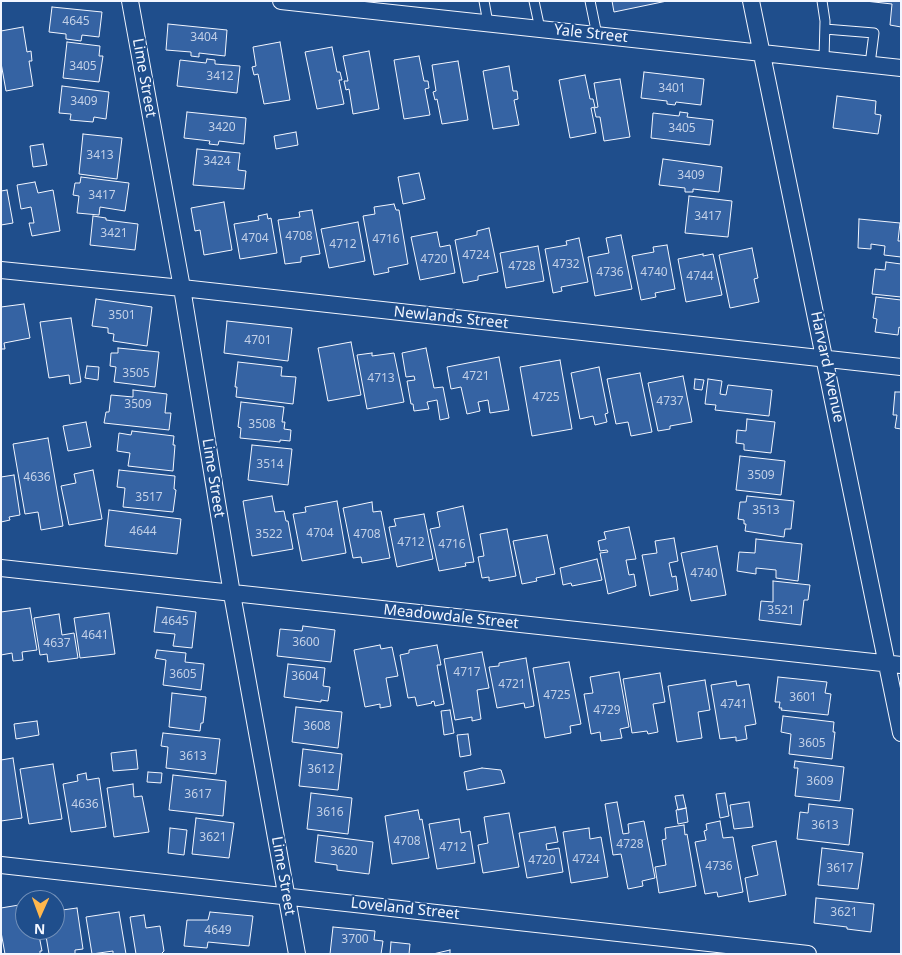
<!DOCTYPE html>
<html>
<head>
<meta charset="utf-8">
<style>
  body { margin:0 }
  #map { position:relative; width:902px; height:955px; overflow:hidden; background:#1f4e8c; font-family:"Noto Sans",sans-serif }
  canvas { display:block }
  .frame { position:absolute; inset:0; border:2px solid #f2f6ff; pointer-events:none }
  .north { position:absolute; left:15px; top:890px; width:50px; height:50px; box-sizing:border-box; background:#1f4e8c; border:1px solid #7391ba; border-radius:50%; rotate:182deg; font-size:14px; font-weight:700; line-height:20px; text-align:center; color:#f2f6ff }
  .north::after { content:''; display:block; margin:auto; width:18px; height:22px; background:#ffb74d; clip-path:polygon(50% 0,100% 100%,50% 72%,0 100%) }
</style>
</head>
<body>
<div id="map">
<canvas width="902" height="955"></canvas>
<div class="frame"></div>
<div class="north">N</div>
</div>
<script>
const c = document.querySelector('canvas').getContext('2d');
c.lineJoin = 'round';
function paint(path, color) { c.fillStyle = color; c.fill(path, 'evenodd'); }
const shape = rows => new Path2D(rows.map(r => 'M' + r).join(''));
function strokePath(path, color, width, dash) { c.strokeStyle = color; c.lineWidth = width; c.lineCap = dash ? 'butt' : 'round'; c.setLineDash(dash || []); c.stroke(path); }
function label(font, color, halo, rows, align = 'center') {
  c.font = font + ' "Noto Sans",sans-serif'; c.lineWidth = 4; c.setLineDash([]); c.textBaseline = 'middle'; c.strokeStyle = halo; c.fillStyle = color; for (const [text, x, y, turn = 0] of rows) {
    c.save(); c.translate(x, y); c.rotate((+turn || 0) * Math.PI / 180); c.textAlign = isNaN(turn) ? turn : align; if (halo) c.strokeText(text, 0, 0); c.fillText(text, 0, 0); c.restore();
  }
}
const building = shape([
  [612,1,667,1,614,12,612,1],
  [865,1,901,1,901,27,890,25,892,4,865,1],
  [52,7,102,12,99,37,82,35,81,41,66,39,66,34,49,32,52,7],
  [168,24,227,30,225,56,199,53,199,57,191,56,191,52,166,50,168,24],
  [23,27,27,52,31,51,32,61,29,61,33,86,6,91,1,63,1,31,23,27],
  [67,42,100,46,99,56,103,56,99,82,63,78,67,42],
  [280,42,290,100,264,104,258,74,254,75,252,67,256,66,253,47,280,42],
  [332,47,337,72,340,72,342,80,339,80,344,104,317,109,305,52,332,47],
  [369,51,379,109,353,114,349,89,346,90,344,81,348,81,343,56,369,51],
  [419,56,424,81,428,81,429,88,425,89,430,115,404,119,394,60,419,56],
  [207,59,215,60,215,64,240,66,237,93,177,86,180,60,206,63,207,59],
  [458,61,468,120,442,124,437,99,435,100,433,92,436,91,432,65,458,61],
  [509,66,513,91,517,91,518,99,514,100,519,125,493,129,483,71,509,66],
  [644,72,704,79,701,105,676,102,675,105,667,104,667,101,641,98,644,72],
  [585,75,590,99,593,99,595,107,591,108,596,133,570,138,559,80,585,75],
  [620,79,630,137,604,141,600,117,596,117,594,108,598,107,594,83,620,79],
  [62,86,109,92,106,119,94,117,93,122,70,120,71,114,59,113,62,86],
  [837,96,876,101,875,114,881,115,878,134,833,128,837,96],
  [187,112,246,118,244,144,219,141,218,145,209,144,210,141,184,138,187,112],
  [680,112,688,113,687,117,713,120,710,145,651,138,653,113,679,116,680,112],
  [296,132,298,145,276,149,274,136,296,132],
  [83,134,122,138,117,179,79,174,83,134],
  [43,144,47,165,33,167,30,146,43,144],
  [197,149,240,153,238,170,246,171,244,189,193,185,197,149],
  [663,159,722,167,719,192,693,189,693,192,685,192,685,188,659,185,663,159],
  [419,173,425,199,403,204,398,177,419,173],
  [81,177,129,183,125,211,100,207,99,215,77,213,79,196,73,195,75,183,80,183,81,177],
  [35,182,38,193,53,190,60,231,32,236,29,223,34,223,31,207,21,209,17,185,35,182],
  [7,190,13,223,1,225,1,191,7,190],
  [689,196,732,201,728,237,685,233,689,196],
  [224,202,232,250,204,255,200,230,195,231,191,208,224,202],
  [394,204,396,210,399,210,408,264,388,268,389,272,374,275,363,216,375,214,374,207,394,204],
  [312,210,320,254,301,257,301,262,285,264,278,220,300,217,299,212,312,210],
  [267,214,268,219,271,218,277,253,240,259,234,224,259,220,258,216,267,214],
  [93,216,106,218,106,220,138,224,135,250,90,245,93,216],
  [859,219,900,223,898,241,901,241,901,257,884,255,885,246,871,244,871,249,858,248,859,219],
  [358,222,365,261,329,268,321,229,358,222],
  [489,228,498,272,478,276,478,280,463,283,455,240,477,235,477,231,489,228],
  [437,232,440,247,450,245,455,273,420,280,411,237,437,232],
  [621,235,632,289,595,296,588,257,609,253,606,238,621,235],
  [579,238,588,282,561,287,562,291,553,293,545,249,567,245,566,241,579,238],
  [667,245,675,289,655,293,656,297,641,300,632,256,654,252,653,247,667,245],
  [538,246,544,281,506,288,500,253,538,246],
  [752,248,758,278,754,279,759,302,730,308,719,255,752,248],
  [703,254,703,256,713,254,722,295,686,302,678,259,703,254],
  [886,262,901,264,901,297,872,294,875,269,885,270,886,262],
  [876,297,901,300,901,328,899,327,898,335,875,332,877,319,873,318,876,297],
  [96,299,152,307,147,346,113,341,114,334,108,333,108,328,92,326,96,299],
  [24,304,30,338,4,343,5,349,1,349,1,307,24,304],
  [71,318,81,382,70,384,69,375,49,378,40,322,71,318],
  [227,321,292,328,288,361,224,353,227,321],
  [351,342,361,395,328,401,318,348,351,342],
  [118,348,159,352,155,387,114,382,116,367,110,366,111,353,118,353,118,348],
  [426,348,434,388,443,387,449,418,440,420,437,400,427,402,429,409,414,411,413,404,411,404,407,381,415,380,414,376,406,377,402,353,426,348],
  [372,353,372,356,394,353,404,402,367,409,357,355,372,353],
  [499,357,509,410,490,413,488,400,478,402,480,411,467,414,461,387,451,389,447,367,499,357],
  [560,360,572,429,532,436,520,367,560,360],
  [238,362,282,367,281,376,296,377,293,404,236,397,237,387,235,387,238,362],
  [87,366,99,367,98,380,85,378,87,366],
  [599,367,608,413,605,414,607,422,595,425,593,416,580,419,571,373,599,367],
  [640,373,652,432,631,436,628,422,616,424,607,379,640,373],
  [683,376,692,422,670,426,670,429,658,431,648,383,683,376],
  [695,379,704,380,702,390,694,389,695,379],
  [708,379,722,381,720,394,726,395,728,385,772,390,769,416,715,410,716,405,705,404,708,379],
  [133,390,167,394,165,413,171,413,169,430,104,423,106,412,109,412,111,395,133,397,133,390],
  [895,392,901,392,901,429,895,428,897,415,893,415,895,392],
  [241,402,284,407,282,422,285,422,284,429,291,430,290,441,280,440,280,442,240,438,241,428,238,427,241,402],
  [747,419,775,422,771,453,744,450,744,444,736,443,737,430,746,431,747,419],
  [86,422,91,447,68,451,63,426,86,422],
  [132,431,174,436,173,445,175,445,173,471,128,466,130,453,117,451,119,433,131,435,132,431],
  [48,438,63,526,41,530,38,512,25,514,13,444,48,438],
  [252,445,292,449,288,485,248,480,252,445],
  [740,456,785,461,781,495,736,490,740,456],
  [93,470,102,519,69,525,61,486,76,483,74,474,93,470],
  [119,470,175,476,174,489,176,490,173,512,123,507,125,488,117,487,119,470],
  [14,475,20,515,9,517,10,520,1,522,1,477,14,475],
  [272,496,275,512,284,511,286,521,288,521,293,549,252,556,243,501,272,496],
  [747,496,794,501,791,529,785,529,784,537,745,531,746,524,744,524,744,520,738,519,740,502,746,502,747,496],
  [337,501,346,553,302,561,293,514,306,512,305,507,337,501],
  [372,502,373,512,381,511,390,558,362,563,361,557,353,558,343,508,372,502],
  [463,506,474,562,465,563,466,566,439,571,430,529,440,527,437,512,463,506],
  [109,510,181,519,177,554,105,546,109,510],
  [424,514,433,559,397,567,389,527,396,526,394,519,424,514],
  [629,527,636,559,626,560,629,575,634,574,636,586,608,594,600,553,608,552,607,550,600,551,598,541,606,539,604,532,629,527],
  [507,529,516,576,489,581,489,577,482,578,478,557,484,556,480,534,507,529],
  [547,535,555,574,536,578,537,581,522,584,513,541,547,535],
  [674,538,678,561,669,563,672,577,676,576,678,590,650,596,642,555,657,553,655,541,674,538],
  [756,539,802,544,798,581,776,578,776,570,756,568,756,574,737,571,739,552,755,553,756,539],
  [717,546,726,595,691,601,681,553,717,546],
  [597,559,602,580,572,586,571,583,563,585,560,568,597,559],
  [773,581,810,585,808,600,804,600,801,625,759,620,761,601,773,602,773,581],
  [157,607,196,612,192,648,173,646,175,634,154,632,157,607],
  [30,608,37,650,22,652,23,660,13,661,12,653,1,655,1,612,30,608],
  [109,613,115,654,80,658,74,618,109,613],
  [59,614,62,635,74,633,78,658,48,662,47,654,40,655,34,618,59,614],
  [303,626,335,630,331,662,277,656,280,629,302,631,303,626],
  [380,645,381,649,392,647,398,676,386,678,391,706,380,708,380,704,365,707,354,650,380,645],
  [437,645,441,665,437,665,444,704,435,706,434,701,431,702,432,703,417,706,415,697,408,698,400,655,409,653,409,650,437,645],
  [157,650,186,653,185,662,204,664,201,690,163,685,166,660,155,658,157,650],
  [482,652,489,688,477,690,481,719,472,721,472,717,455,720,444,659,482,652],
  [526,658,534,706,525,708,524,703,497,708,489,667,499,666,499,663,526,658],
  [569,662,581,724,570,726,571,733,545,738,533,668,569,662],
  [288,664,325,668,323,686,330,687,328,701,321,700,321,702,284,697,288,664],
  [619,672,629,727,620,729,622,738,601,741,600,732,591,734,584,694,593,693,590,677,619,672],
  [660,673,665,702,653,704,658,732,648,734,647,731,632,733,623,679,660,673],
  [778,677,827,682,825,693,831,694,828,715,781,710,782,708,779,708,780,702,775,702,778,677],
  [705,680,710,710,698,712,702,738,677,742,668,686,705,680],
  [736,681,737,686,749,684,756,724,745,726,747,739,736,741,736,737,720,739,711,685,736,681],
  [172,693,206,697,203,723,201,723,200,731,169,727,172,693],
  [296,707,342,712,338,748,292,742,296,707],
  [450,710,454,733,444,735,441,711,450,710],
  [783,716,834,722,833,732,835,732,832,759,789,754,791,734,781,732,783,716],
  [37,721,39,735,16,739,14,724,37,721],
  [163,733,220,739,216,774,166,768,168,747,161,746,163,733],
  [468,734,471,755,460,757,457,735,468,734],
  [303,749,342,754,338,790,299,786,303,749],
  [136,750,138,769,113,771,111,753,136,750],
  [13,758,22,818,1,821,1,760,13,758],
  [795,761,844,767,840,801,795,796,798,768,794,768,795,761],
  [53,764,62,819,29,824,20,769,53,764],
  [482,768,501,770,505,783,467,790,464,772,482,768],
  [148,772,162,773,161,783,147,782,148,772],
  [86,773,87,780,99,778,106,827,71,832,63,784,78,781,77,775,86,773],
  [173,775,226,781,223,816,169,810,173,775],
  [133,784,134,797,142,796,149,832,114,837,107,788,133,784],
  [311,793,352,798,348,834,307,829,311,793],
  [725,793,729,816,720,818,716,794,725,793],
  [683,795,686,808,678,810,675,796,683,795],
  [617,802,623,834,629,833,628,824,644,821,655,878,642,881,643,886,628,889,621,854,613,855,605,804,617,802],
  [749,802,753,827,734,829,730,805,749,802],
  [809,804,853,809,849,845,797,839,800,812,808,813,809,804],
  [686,808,688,822,678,824,676,810,686,808],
  [418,810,420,820,422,819,429,858,392,864,385,816,418,810],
  [509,813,519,867,483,873,478,845,488,843,484,817,509,813],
  [196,818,234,823,229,858,192,854,196,818],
  [459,819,461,833,470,831,475,863,437,869,429,824,459,819],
  [720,821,723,838,733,837,743,892,718,897,717,892,705,894,695,842,706,840,704,831,707,830,706,824,720,821],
  [684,825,685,835,687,834,696,886,659,893,655,867,666,865,662,840,666,839,665,828,684,825],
  [555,827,558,842,546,844,547,850,559,848,563,872,527,878,519,833,555,827],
  [170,828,187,830,184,855,168,853,170,828],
  [589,828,590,839,601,837,608,877,571,883,563,832,589,828],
  [318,835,373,842,369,874,337,870,337,865,315,862,318,835],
  [776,841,786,895,749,902,745,878,758,875,752,846,776,841],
  [822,848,863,853,858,889,818,885,822,848],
  [816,898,874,904,871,932,847,929,847,927,814,923,816,898],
  [25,904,25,930,38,930,42,951,40,951,40,954,5,954,1,932,1,908,25,904],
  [77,908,83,949,75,950,75,954,49,954,45,930,55,930,55,911,77,908],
  [119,912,126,954,113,954,113,951,92,954,86,917,119,912],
  [210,912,253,916,249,946,208,942,207,948,184,946,187,920,208,920,210,912],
  [144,915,146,928,160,926,164,951,161,954,136,954,130,917,144,915],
  [333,927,375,931,374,940,383,941,381,954,330,954,333,927],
  [391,942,410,944,409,954,390,954,391,942],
  [450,950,450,954,433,954,450,950]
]);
paint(building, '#3563a3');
strokePath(building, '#f2f6ff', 1);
const service = shape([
  [484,1,488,23],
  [534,1,540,29],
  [590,1,597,35],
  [822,1,825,21,824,59],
  [825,29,874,33,870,64]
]);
const minor = shape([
  [130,1,182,288,232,594,297,954],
  [281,1,901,68],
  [751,1,901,733],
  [1,270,182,288,901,367],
  [1,568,901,665],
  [1,865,808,954]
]);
strokePath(service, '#f2f6ff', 11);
strokePath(minor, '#f2f6ff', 18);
strokePath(service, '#1f4e8c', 9);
strokePath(minor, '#1f4e8c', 16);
label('12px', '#c3d1e8', null, [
  ["4645",76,22],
  ["3404",204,38],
  ["3405",83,67],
  ["3412",220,77],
  ["3401",672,89],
  ["3409",84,102],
  ["3420",222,128],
  ["3405",682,129],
  ["3413",100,156],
  ["3424",217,162],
  ["3409",691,176],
  ["3417",102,196],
  ["3417",708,217],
  ["3421",114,234],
  ["4708",299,237],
  ["4704",255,239],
  ["4716",386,240],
  ["4712",343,245],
  ["4724",476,256],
  ["4720",434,260],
  ["4732",566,265],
  ["4728",522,267],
  ["4736",610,273],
  ["4740",654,273],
  ["4744",700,277],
  ["3501",122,316],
  ["4701",258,341],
  ["3505",136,374],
  ["4721",476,377],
  ["4713",381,379],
  ["4725",546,398],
  ["4737",670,402],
  ["3509",138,405],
  ["3508",262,425],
  ["3514",270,465],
  ["3509",761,476],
  ["4636",37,478],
  ["3517",149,498],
  ["3513",766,511],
  ["4644",143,532],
  ["4704",320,534],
  ["3522",269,535],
  ["4708",367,535],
  ["4712",411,543],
  ["4716",452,545],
  ["4740",704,574],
  ["3521",781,611],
  ["4645",175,622],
  ["4641",95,636],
  ["3600",306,643],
  ["4637",57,644],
  ["4717",467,673],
  ["3605",183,675],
  ["3604",305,677],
  ["4721",512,685],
  ["4725",557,696],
  ["3601",803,698],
  ["4741",734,705],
  ["4729",607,711],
  ["3608",317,727],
  ["3605",812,744],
  ["3613",193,757],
  ["3612",321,770],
  ["3609",820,782],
  ["3617",198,795],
  ["4636",85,805],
  ["3616",330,813],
  ["3613",825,826],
  ["3621",213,838],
  ["4708",407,842],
  ["4728",630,845],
  ["4712",453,848],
  ["3620",344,852],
  ["4724",586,860],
  ["4720",542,861],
  ["4736",719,867],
  ["3617",840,869],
  ["3621",844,913],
  ["4649",218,931],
  ["3700",355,940]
]);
label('15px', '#f2f6ff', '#1f4e8c', [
  ["Yale Street",591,34,6],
  ["Lime Street",144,78,80],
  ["Newlands Street",451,318,6],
  ["Harvard Avenue",827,367,78],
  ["Lime Street",213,478,81],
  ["Meadowdale Street",451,617,6],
  ["Lime Street",283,876,80],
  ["Loveland Street",405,909,6]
]);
</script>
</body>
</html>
